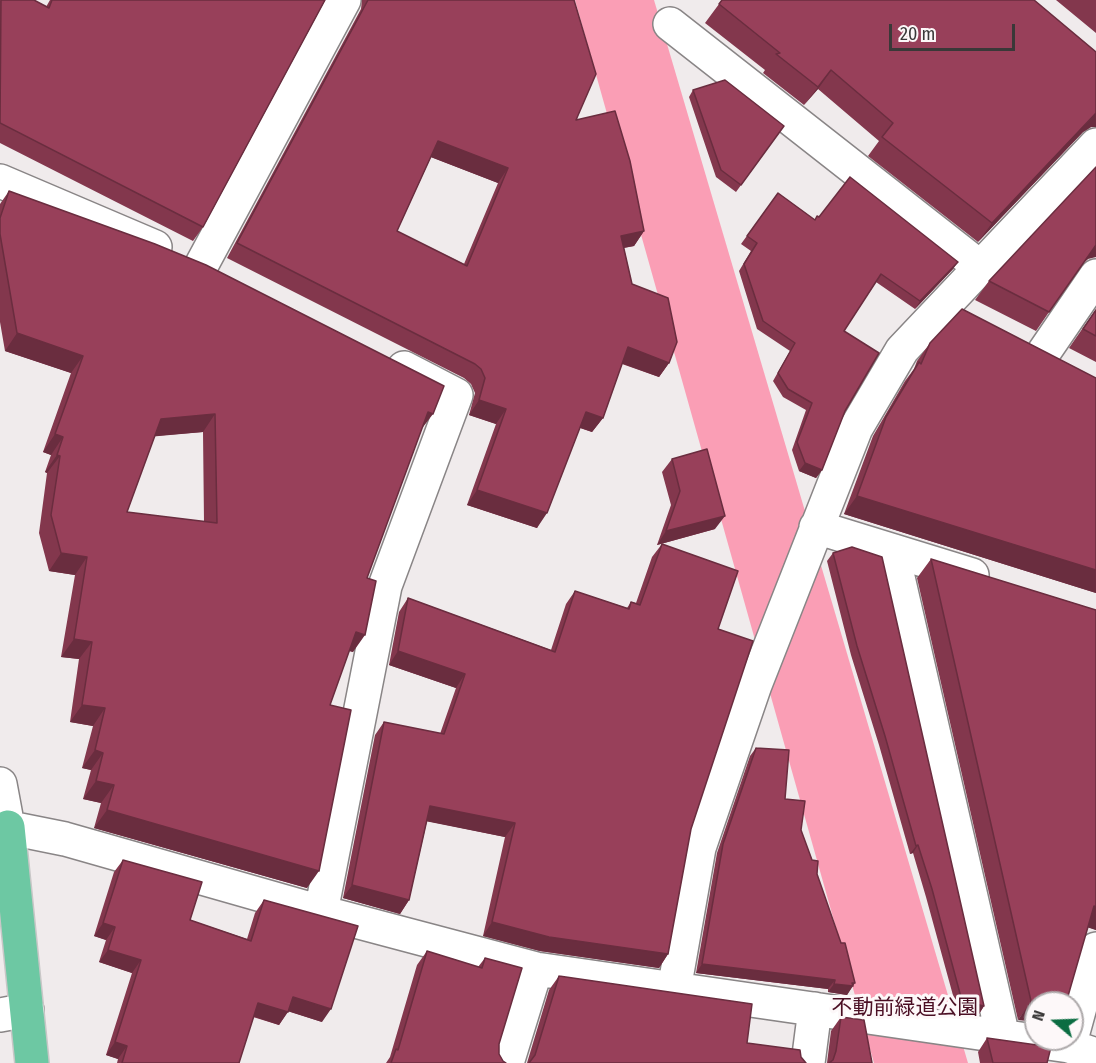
<!DOCTYPE html>
<html>
<head>
<meta charset="utf-8">
<style>
  body { margin:0 }
  #map { position:relative; width:1096px; height:1063px; overflow:hidden; background:#f0ebec; font-family:"Fira Sans Condensed",sans-serif }
  canvas { display:block }
  .north { position:absolute; left:1024px; top:991px; width:60px; height:60px; box-sizing:border-box; background:#fdf8f9; border:2px solid #afabac; border-radius:50%; rotate:289deg; font-size:16px; font-weight:700; line-height:24px; text-align:center; color:#3a3838 }
  .north::after { content:''; display:block; margin:auto; width:21px; height:27px; background:#0b6d42; clip-path:polygon(50% 0,100% 100%,50% 72%,0 100%) }
  .scale { position:absolute; left:889px; top:24px; width:126px; height:27px; box-sizing:border-box; border:3px solid #3a3838; border-top:0; padding-left:8px; font-size:18px; line-height:21px; white-space:nowrap; color:#3a3838; -webkit-text-stroke:4px #fdf8f9; paint-order:stroke }
</style>
</head>
<body>
<div id="map">
<canvas width="1096" height="1063"></canvas>
<div class="north">N</div>
<div class="scale">20 m</div>
</div>
<script>
const c = document.querySelector('canvas').getContext('2d');
c.lineJoin = 'round';
function paint(path, color) { c.fillStyle = color; c.fill(path, 'evenodd'); }
const shape = rows => new Path2D(rows.map(r => 'M' + r).join(''));
function strokePath(path, color, width, dash) { c.strokeStyle = color; c.lineWidth = width; c.lineCap = dash ? 'butt' : 'round'; c.setLineDash(dash || []); c.stroke(path); }
function label(font, color, halo, rows, align = 'center') {
  c.font = font + ' "Fira Sans Condensed","Noto Sans JP",sans-serif'; c.lineWidth = 6; c.setLineDash([]); c.textBaseline = 'middle'; c.strokeStyle = halo; c.fillStyle = color; for (const [text, x, y, turn = 0] of rows) {
    c.save(); c.translate(x, y); c.rotate((+turn || 0) * Math.PI / 180); c.textAlign = isNaN(turn) ? turn : align; if (halo) c.strokeText(text, 0, 0); c.fillText(text, 0, 0); c.restore();
  }
}
paint(shape([
  [575,0,654,0,968,1063,874,1063]
]), '#fa9eb5');
const minor = shape([
  [670,24,980,267],
  [0,181,155,247],
  [201,266,344,0],
  [1042,355,1096,276],
  [816,527,972,575],
  [892,551,1003,1037],
  [0,784,8,827],
  [0,826,65,839,321,912,536,969,1069,1046,1096,1055],
  [321,912,385,586,456,395,404,368],
  [674,990,699,848,755,685,856,428,902,350,1096,145],
  [0,1015,27,1010],
  [1072,1036,1096,949],
  [507,1063,536,969],
  [808,1063,815,1009]
]);
const major = shape([
  [8,827,32,1063]
]);
strokePath(minor, '#898586', 36);
strokePath(major, '#c8c7c7', 36);
strokePath(minor, '#fff', 33);
strokePath(major, '#6dc8a3', 33);
paint(shape([
  [0,0,46,7,50,0,325,0,203,227,193,241,0,143],
  [362,0,574,0,576,120,644,231,634,246,624,248,632,284,669,363,659,377,622,364,603,418,592,432,580,428,537,528,467,505,496,424,469,415,475,393,471,384,464,378,227,258,361,9],
  [431,157,498,183,464,264,397,231],
  [722,0,1091,127,1083,132,978,242,868,156,879,141,818,89,804,105,763,73,765,70,705,23],
  [1056,0,1096,0,1096,33],
  [693,90,784,126,736,192,716,177,689,97],
  [9,191,421,431,367,578,353,652,349,651,330,705,307,888,94,828,101,803,83,799,91,770,82,768,93,726,70,722,79,659,61,657,75,575,49,571,39,533,47,473,45,472,51,455,43,452,71,373,5,351,0,322,0,204],
  [203,432,204,522,127,512,154,436],
  [778,193,815,220,953,269,915,309,876,282,844,331,845,411,822,470,816,478,799,471,792,450,806,410,783,397,773,381,790,351,757,329,739,271,751,251,741,244],
  [1088,259,1082,264,1036,331,975,300,989,281],
  [1096,309,1096,362,1069,348],
  [930,343,1096,378,1096,593,844,514,873,436,905,381,914,369,917,361],
  [672,459,715,529,657,545,671,505,662,472],
  [662,544,718,629,691,829,668,954,659,968,540,951,483,936,505,837,427,821,409,900,400,914,343,898,375,735,384,722,440,734,456,688,389,665,399,612,408,598,551,650,566,604,575,591,627,608,631,602,636,603,652,557],
  [833,553,984,1006,979,1014,969,1013,968,1007,957,1010,926,897,913,853,910,854,879,745,851,655,827,561],
  [931,559,1096,610,1096,930,1088,927,1018,1020,917,578],
  [756,748,801,830,853,985,847,995,828,992,828,989,696,973,717,853,750,756],
  [123,860,190,920,247,939,255,913,264,900,322,1022,288,1011,279,1025,253,1017,239,1063,117,1063,118,1059,106,1055,132,973,99,962,106,940,94,936,114,872],
  [427,951,478,967,485,958,499,1044,499,1054,503,1061,506,1063,386,1063,390,1057,417,965],
  [559,976,747,1043,801,1057,806,1063,527,1063,549,990],
  [841,1017,872,1063,827,1063,831,1031],
  [987,1038,1047,1063,980,1063,978,1052]
]), '#83374d');
paint(shape([
  [831,70,818,89,804,105,818,87],
  [1096,113,1096,127,1091,127,1083,132,978,242,992,223],
  [438,141,508,168,498,183,428,156],
  [644,231,634,246,611,250,621,236],
  [1096,245,1096,257,1088,259,1081,265],
  [958,262,953,269,915,309,920,301],
  [17,333,83,356,71,373,5,351],
  [628,347,669,363,659,377,618,362],
  [479,400,506,409,496,424,469,415],
  [428,412,433,414,420,431],
  [586,412,603,418,592,432,575,426],
  [215,414,203,432,148,437,161,419],
  [55,434,63,437,51,455,43,452],
  [57,455,60,456,47,473,45,472],
  [805,463,822,470,816,478,799,471],
  [477,490,547,513,537,528,467,505],
  [857,496,1096,570,1096,593,844,514],
  [725,516,715,529,657,545,666,531],
  [61,553,87,557,75,575,49,571],
  [356,632,365,635,353,652,344,649],
  [74,639,92,642,79,659,61,657],
  [398,651,465,674,456,688,389,665],
  [82,705,105,708,93,726,70,722],
  [95,750,103,753,91,770,82,768],
  [96,781,114,785,101,803,83,799],
  [430,806,515,823,505,837,420,820],
  [107,810,319,871,307,888,94,828],
  [918,845,913,853,910,854,916,846],
  [352,885,409,900,400,914,343,898],
  [1094,906,1096,907,1096,930,1080,925],
  [492,922,668,954,659,968,540,951,483,936],
  [103,923,115,927,106,940,94,936],
  [108,950,141,960,132,973,99,962],
  [702,964,835,980,828,989,696,973],
  [855,983,847,995,828,992,834,984],
  [293,997,331,1009,322,1022,284,1010],
  [974,998,968,1007,957,1010,962,1001],
  [1031,1001,1046,1003,1036,1003,1036,1022,1018,1020],
  [258,1003,288,1012,279,1025,249,1015],
  [975,1004,984,1006,979,1014,969,1013],
  [115,1042,127,1046,118,1059,106,1055]
]), '#6a2d3f');
const building = shape([
  [1,0,34,0,49,8,52,0,325,0,203,227,0,123,1,0],
  [368,0,574,0,596,74,576,120,615,111,630,161,644,231,621,236,632,284,668,298,677,342,669,363,628,347,603,418,586,412,547,513,477,490,506,409,479,400,485,378,481,369,475,364,237,243,368,0],
  [438,141,508,168,467,266,397,231,438,141],
  [722,0,1034,0,1096,52,1096,113,992,223,882,137,893,123,831,70,818,87,776,54,780,53,719,4,722,0],
  [725,80,784,126,741,185,721,170,693,90,725,80],
  [1096,167,1096,245,1049,312,989,281,1096,167],
  [850,177,958,262,920,301,881,274,844,331,879,353,845,411,822,470,805,463,797,442,812,403,788,389,778,373,795,343,763,321,744,264,757,243,747,236,778,193,815,220,817,216,819,217,850,177],
  [9,191,155,244,206,265,444,386,433,414,428,412,367,578,376,581,365,635,356,632,330,705,351,710,319,871,107,810,114,785,96,781,103,753,95,750,105,708,82,705,92,642,74,639,87,557,61,553,51,515,60,456,57,455,63,437,55,434,83,356,17,333,0,234,0,218,9,191],
  [215,414,217,523,127,512,161,419,215,414],
  [962,309,1096,378,1096,570,857,496,886,417,919,362,921,364,930,343,962,309],
  [1096,310,1096,336,1083,329,1096,310],
  [707,449,725,516,666,531,680,491,672,459,707,449],
  [662,544,738,571,718,629,753,641,691,829,668,954,549,937,492,922,515,823,430,806,409,900,352,885,384,722,444,734,465,674,398,651,408,598,555,652,575,591,629,609,631,602,640,605,662,544],
  [852,547,882,557,984,1006,975,1004,974,998,962,1001,932,889,918,845,916,846,885,736,857,646,833,553,852,547],
  [931,559,1096,610,1096,907,1094,906,1066,1003,1046,1003,1031,1001,931,559],
  [756,748,789,750,785,799,805,801,801,830,812,860,818,861,817,874,841,943,845,943,855,983,852,983,853,986,834,984,835,980,702,964,723,844,756,748],
  [123,860,202,882,190,920,251,941,264,900,358,926,331,1009,293,997,288,1012,258,1003,239,1063,122,1063,127,1046,115,1042,141,960,108,950,115,927,103,923,123,860],
  [427,951,482,968,485,958,522,968,499,1044,499,1054,503,1061,506,1063,391,1063,396,1049,398,1050,427,951],
  [559,976,752,1004,747,1043,800,1050,801,1057,806,1063,529,1063,535,1055,559,976],
  [841,1017,864,1020,872,1063,829,1063,833,1060,836,1051,841,1017],
  [987,1038,1051,1047,1047,1063,993,1063,987,1038]
]);
paint(building, '#98405a');
strokePath(building, '#6a2d3f', 1.5);
label('21px', '#4b0f24', '#fdf8f9', [
  ["不動前緑道公園",905,1008]
]);
</script>
</body>
</html>
